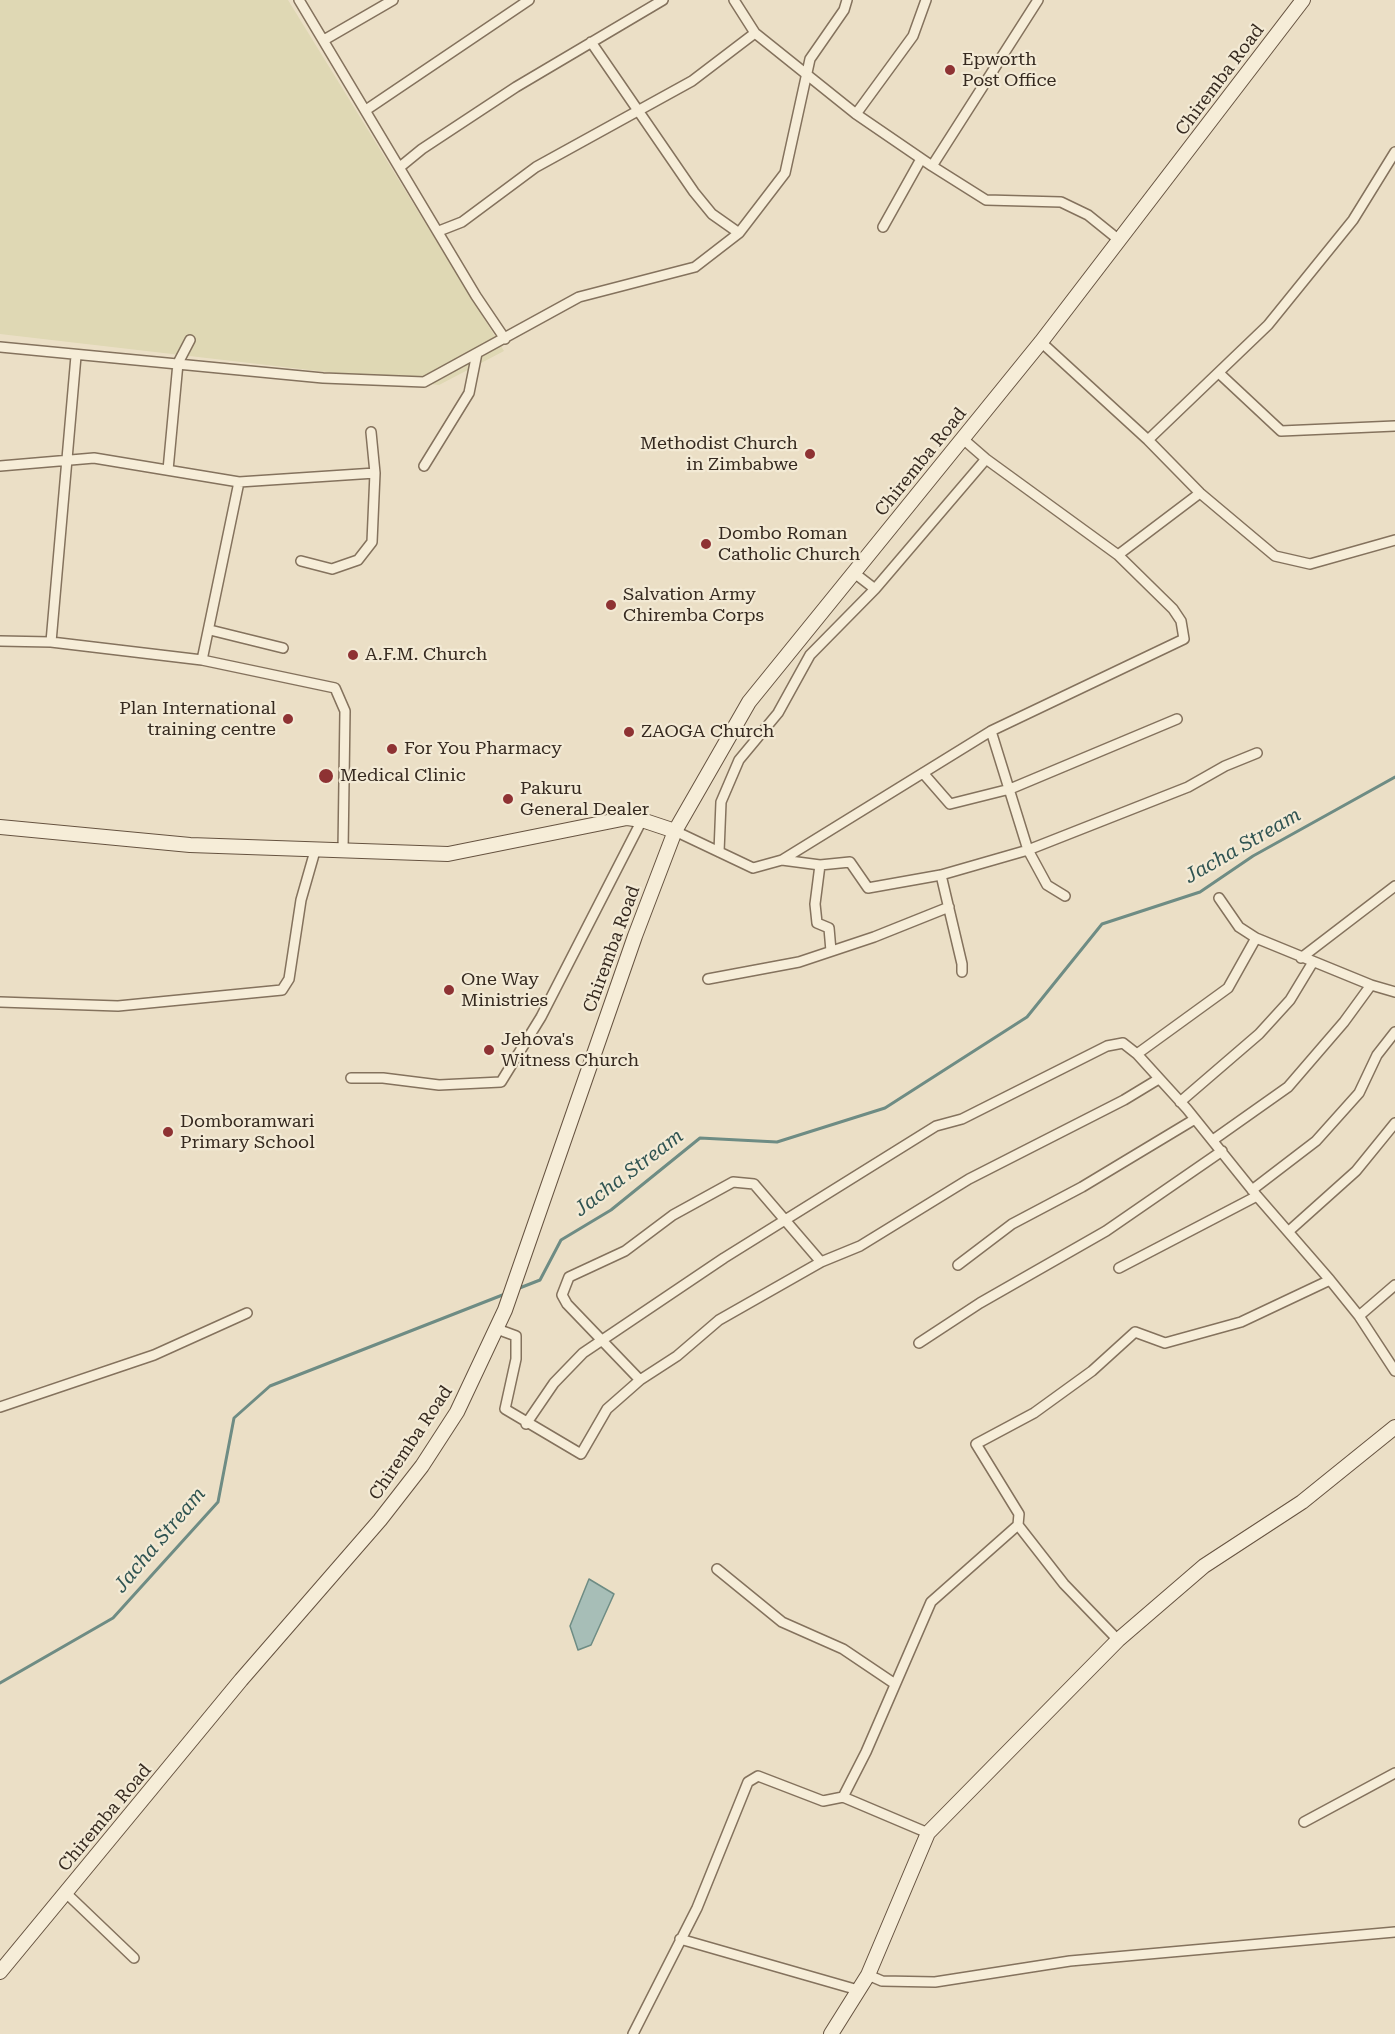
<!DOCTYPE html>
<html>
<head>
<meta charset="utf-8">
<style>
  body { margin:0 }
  canvas { display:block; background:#ebdfc6 }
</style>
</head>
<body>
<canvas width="1395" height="2034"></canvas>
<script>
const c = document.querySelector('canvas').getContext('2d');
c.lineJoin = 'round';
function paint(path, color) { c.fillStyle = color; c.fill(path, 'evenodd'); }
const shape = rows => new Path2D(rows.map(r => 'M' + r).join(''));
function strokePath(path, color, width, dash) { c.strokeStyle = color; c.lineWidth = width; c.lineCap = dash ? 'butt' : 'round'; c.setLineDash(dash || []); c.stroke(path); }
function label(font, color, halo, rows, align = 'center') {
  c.font = font + ' "Roboto Serif",serif'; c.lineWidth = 4.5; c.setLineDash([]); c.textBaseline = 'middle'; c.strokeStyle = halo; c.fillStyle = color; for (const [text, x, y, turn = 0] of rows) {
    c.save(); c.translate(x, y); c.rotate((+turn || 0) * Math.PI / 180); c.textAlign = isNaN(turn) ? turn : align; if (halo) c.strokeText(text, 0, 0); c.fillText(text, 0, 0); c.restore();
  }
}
paint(shape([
  [0,0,288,0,504,351,439,385,0,334]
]), '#dfd8b4');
const water = shape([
  [589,1579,614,1594,591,1645,578,1650,570,1626,589,1579]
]);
paint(water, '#a7beb7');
strokePath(water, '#6e8c84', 1.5);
strokePath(shape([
  [517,1289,540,1280,561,1240,611,1210,700,1138,777,1142,885,1108,1027,1017,1102,924,1200,892,1253,856,1395,777],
  [0,1683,113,1618,218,1502,234,1418,270,1386,505,1294]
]), '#6e8c84', 3);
const street = shape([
  [299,0,476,296,505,339],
  [734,0,755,33,856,114,932,166,986,200,1061,202,1088,215,1119,240],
  [324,40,393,0],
  [591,42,694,192,712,214,739,233],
  [366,110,529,0],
  [856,114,913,36,926,0],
  [932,166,1038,0],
  [400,167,422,149,516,87,663,0],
  [883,227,921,159],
  [439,231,462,222,536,167,692,81,755,33],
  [1041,342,1148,440,1200,493,1275,556,1310,564,1395,540],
  [0,347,323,378,424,382,579,297,695,267,739,233,785,173,810,59,844,10,847,0],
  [1220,374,1281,431,1395,426],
  [371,432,375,473],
  [1148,440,1268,325,1353,220,1395,152],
  [0,466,94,458,239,482,375,473,372,542,358,560,332,569,301,561],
  [424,466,469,393,477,353],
  [168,470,178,363,190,340],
  [1118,555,1200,493],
  [853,572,875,589],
  [210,630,283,648],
  [0,641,51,642,202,660,335,688,345,711,343,851],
  [51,642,76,356],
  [202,660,239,482],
  [991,731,1028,850,1047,885,1065,896],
  [923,773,950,804,1010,789,1177,719],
  [675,831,753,868,782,860,991,731,1184,639,1181,621,1173,609,1118,555,986,459,963,439],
  [719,852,721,802,739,760,778,713,810,655,875,589,986,459],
  [782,860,820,865,850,862,868,888,941,875,1028,850,1188,787,1225,766,1257,753],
  [820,865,815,904,817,923,829,928,831,951],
  [941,875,962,964,962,972],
  [1219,898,1239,927,1256,938,1371,985,1395,992],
  [1301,958,1395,886],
  [708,979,799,962,874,937,949,907],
  [0,1002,118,1006,282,990,289,979,301,900,315,851],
  [1137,1054,1228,988,1256,938],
  [351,1078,383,1078,439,1085,501,1082,541,1017,642,820],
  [1180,1102,1259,1034,1290,1000,1313,962],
  [1213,1140,1288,1087,1344,1022,1371,985],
  [1252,1190,1316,1141,1359,1093,1377,1055,1395,1032],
  [1289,1231,1356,1171,1395,1123],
  [958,1265,1012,1224,1082,1187,1195,1119],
  [1119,1268,1257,1196],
  [1359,1316,1395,1285],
  [497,1329,516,1336,516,1359,505,1409,581,1454,607,1409,640,1380,677,1356,719,1320,821,1262,860,1246,969,1179,1124,1100,1157,1080],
  [919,1343,980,1303,1106,1231,1222,1151],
  [640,1380,567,1304,562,1295,569,1277,625,1251,673,1215,733,1182,754,1184,821,1262],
  [0,1407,154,1355,247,1313],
  [526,1424,554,1383,583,1353,724,1258,936,1126,962,1119,1107,1046,1123,1043,1137,1054,1187,1109,1257,1196,1330,1280,1359,1316,1395,1371],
  [717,1569,782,1622,843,1649,895,1684],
  [1118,1640,1064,1584,1018,1525,1019,1514,976,1444,1034,1413,1092,1371,1135,1332,1165,1343,1241,1322,1330,1280],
  [843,1797,866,1752,931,1602,1018,1525],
  [1304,1822,1395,1773],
  [66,1893,134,1958],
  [680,1939,858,1990],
  [868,1975,882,1981,935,1982,1070,1961,1395,1932],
  [633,2034,697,1908,748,1782,758,1776,823,1801,843,1797,928,1833]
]);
const secondary = shape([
  [0,827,190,845,448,854,627,818,642,820,675,831],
  [0,1972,241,1680,380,1520,422,1466,457,1412,505,1310,635,936,675,831,749,702,1041,342,1303,0],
  [831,2034,868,1975,928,1833,1118,1640,1204,1566,1302,1502,1395,1427]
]);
strokePath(street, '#84725d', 12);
strokePath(secondary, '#665340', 16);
strokePath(street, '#f6edd8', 9);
strokePath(secondary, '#f6edd8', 14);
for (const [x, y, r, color] of [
  [950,70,6,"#8e3233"],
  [810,454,6,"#8e3233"],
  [706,544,6,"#8e3233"],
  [611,605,6,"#8e3233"],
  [353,655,6,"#8e3233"],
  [288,719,6,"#8e3233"],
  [629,732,6,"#8e3233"],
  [392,749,6,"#8e3233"],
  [326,776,8,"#8e3233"],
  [508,799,6,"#8e3233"],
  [449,990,6,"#8e3233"],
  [489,1050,6,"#8e3233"],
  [168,1132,6,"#8e3233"]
]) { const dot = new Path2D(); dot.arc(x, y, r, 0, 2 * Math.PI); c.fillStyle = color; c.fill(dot); strokePath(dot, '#f3ead5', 2); }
label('18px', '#362a20', '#f3ead5', [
  ["Epworth",962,60],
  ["Post Office",962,81],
  ["Methodist Church",798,444,"right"],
  ["in Zimbabwe",798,465,"right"],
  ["Dombo Roman",718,534],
  ["Catholic Church",718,555],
  ["Salvation Army",623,595],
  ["Chiremba Corps",623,616],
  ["A.F.M. Church",365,655],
  ["Plan International",276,709,"right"],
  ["training centre",276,730,"right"],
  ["ZAOGA Church",641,732],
  ["For You Pharmacy",404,749],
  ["Medical Clinic",340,776],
  ["Pakuru",520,789],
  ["General Dealer",520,810],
  ["One Way",461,980],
  ["Ministries",461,1001],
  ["Jehova's",501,1040],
  ["Witness Church",501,1061],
  ["Domboramwari",180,1122],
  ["Primary School",180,1143]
], 'left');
label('18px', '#362a20', '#f3ead5', [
  ["Chiremba Road",1220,80,-53],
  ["Chiremba Road",921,462,-51],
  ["Chiremba Road",612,949,-70],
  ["Chiremba Road",411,1443,-56],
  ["Chiremba Road",105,1818,-50]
]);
label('italic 20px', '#305452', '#f3ead5', [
  ["Jacha Stream",1243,846,-30],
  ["Jacha Stream",629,1173,-37],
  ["Jacha Stream",160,1540,-50]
]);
</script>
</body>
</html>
